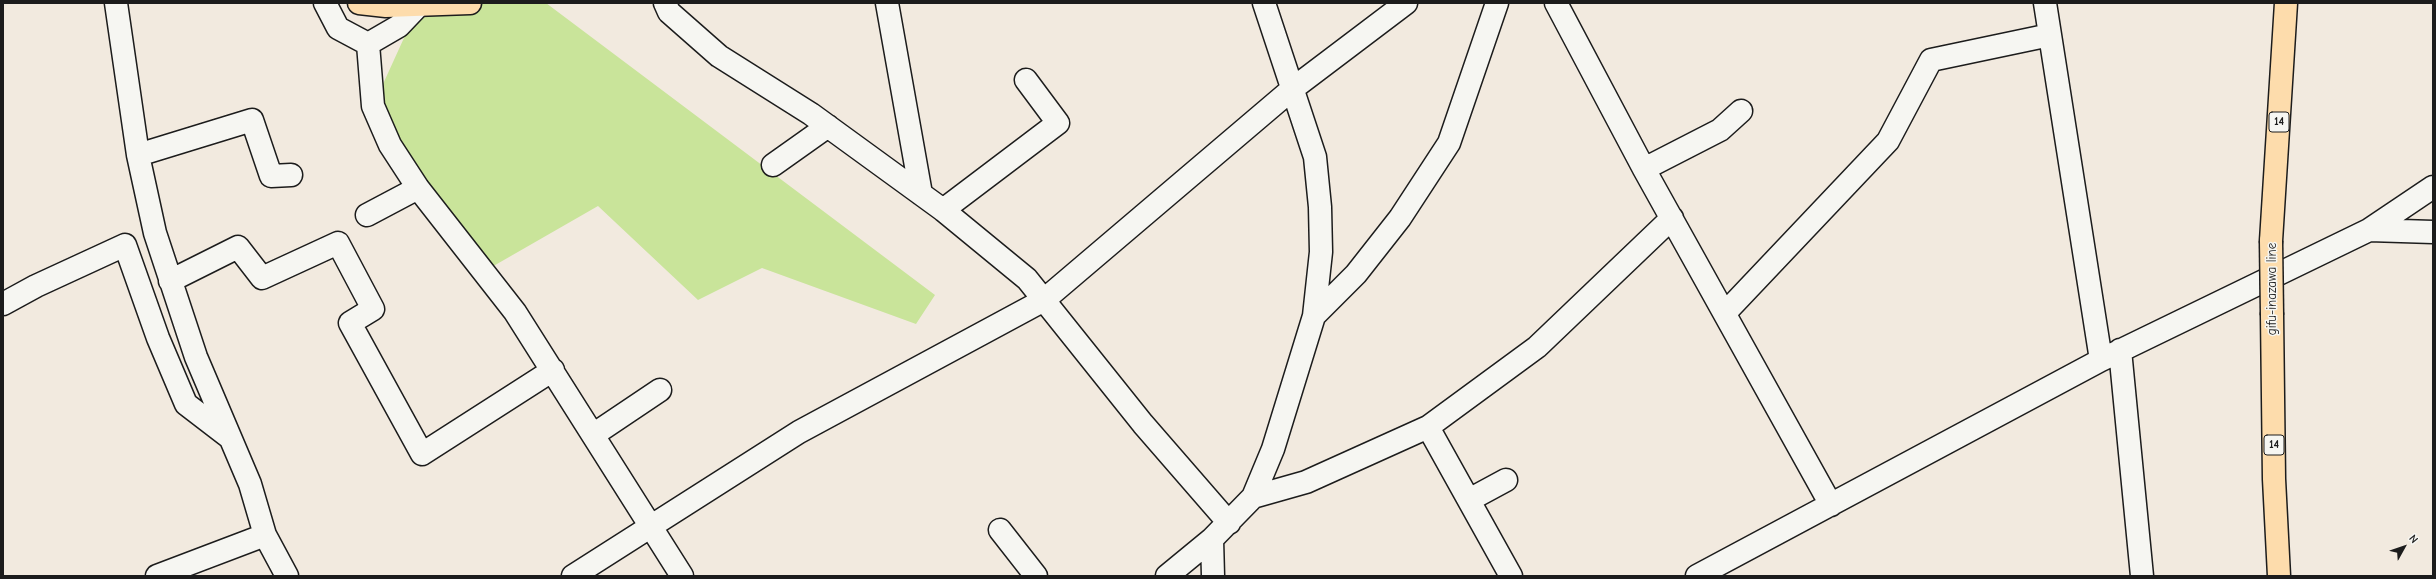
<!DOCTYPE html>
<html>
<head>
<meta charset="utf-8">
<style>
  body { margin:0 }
  #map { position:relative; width:2436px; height:579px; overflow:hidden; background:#f2eadf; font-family:"Comic Neue",sans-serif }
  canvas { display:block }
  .frame { position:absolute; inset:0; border:4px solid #1c1c1c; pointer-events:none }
  .north { position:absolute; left:2384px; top:527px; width:40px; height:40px; -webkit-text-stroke:3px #f6f6f2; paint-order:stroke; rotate:50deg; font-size:11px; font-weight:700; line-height:16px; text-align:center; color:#1c1c1c }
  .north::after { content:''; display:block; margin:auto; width:14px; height:18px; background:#1c1c1c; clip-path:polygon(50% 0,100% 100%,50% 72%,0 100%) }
</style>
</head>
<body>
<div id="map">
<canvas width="2436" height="579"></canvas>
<div class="frame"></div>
<div class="north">N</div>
</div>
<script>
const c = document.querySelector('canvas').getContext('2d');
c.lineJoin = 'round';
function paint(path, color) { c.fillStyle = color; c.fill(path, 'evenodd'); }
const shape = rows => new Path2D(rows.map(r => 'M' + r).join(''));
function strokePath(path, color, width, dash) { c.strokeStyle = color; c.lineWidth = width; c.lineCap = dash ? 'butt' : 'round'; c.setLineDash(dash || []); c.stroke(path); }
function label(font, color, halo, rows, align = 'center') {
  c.font = font + ' "Comic Neue",sans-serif'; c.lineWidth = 3; c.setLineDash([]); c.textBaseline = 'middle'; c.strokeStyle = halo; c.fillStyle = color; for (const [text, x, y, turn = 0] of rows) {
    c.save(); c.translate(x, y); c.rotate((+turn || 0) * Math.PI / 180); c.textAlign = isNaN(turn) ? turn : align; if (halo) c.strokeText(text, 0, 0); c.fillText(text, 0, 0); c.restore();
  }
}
paint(shape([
  [453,3,546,3,935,295,916,324,762,268,698,300,598,206,483,272,373,106,419,5]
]), '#c9e49a');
const minor = shape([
  [116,3,138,155,155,233,196,357,250,484,265,535,287,576],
  [325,3,338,28,368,44,373,106,390,145,418,188,515,312,682,576],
  [665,3,669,12,719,56,811,114,943,210,1027,279,1143,424,1229,523],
  [887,3,921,194],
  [1556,3,1644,169,1831,505],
  [2045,3,2101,360],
  [368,44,399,26,419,5],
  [138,155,252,120,271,176,291,175],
  [773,165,828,126],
  [1644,169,1720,130,1741,111],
  [943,210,1058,123,1026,80],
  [367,215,418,188],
  [2369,230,2433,187],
  [170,281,238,247,262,278,338,243,373,309,350,323,422,454,553,370],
  [3,304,36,286,125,245,158,338,186,404,229,437],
  [1725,313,1888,141,1931,60,2050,35],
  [1314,316,1356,274,1400,218,1449,143,1497,3],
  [2120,350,2142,576],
  [1428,427,1511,576],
  [593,435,660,390],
  [1253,497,1306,482,1428,427,1537,347,1672,218],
  [1469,500,1506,480],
  [1000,530,1036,576],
  [1212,539,1213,576],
  [157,576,265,535],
  [573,576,799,432,1044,300,1291,90,1406,3],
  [1167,576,1212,539,1253,497,1273,449,1314,316,1321,252,1320,207,1315,157,1264,3],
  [1697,576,2101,360,2369,230,2433,232]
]);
const major = shape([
  [359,3,386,6,470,3],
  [2271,241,2286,3],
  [2272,315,2274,479,2279,576]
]);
strokePath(minor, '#1c1c1c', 25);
strokePath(major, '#1c1c1c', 25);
strokePath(minor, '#f6f6f2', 22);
strokePath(major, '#fddcac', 22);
const majorBridge = shape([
  [2271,241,2272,315]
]);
strokePath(majorBridge, '#1c1c1c', 25, []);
strokePath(majorBridge, '#fddcac', 22);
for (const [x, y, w] of [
  [2279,122,20],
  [2274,445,20]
]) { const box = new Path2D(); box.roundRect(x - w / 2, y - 10, w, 20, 3); c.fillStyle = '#f6f6f2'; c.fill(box); strokePath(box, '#1c1c1c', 1); }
label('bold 12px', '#1c1c1c', null, [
  ["14",2279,122],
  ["14",2274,445]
]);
label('13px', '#1c1c1c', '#f6f6f2', [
  ["gifu-inazawa line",2272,289,-90]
]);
</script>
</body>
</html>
